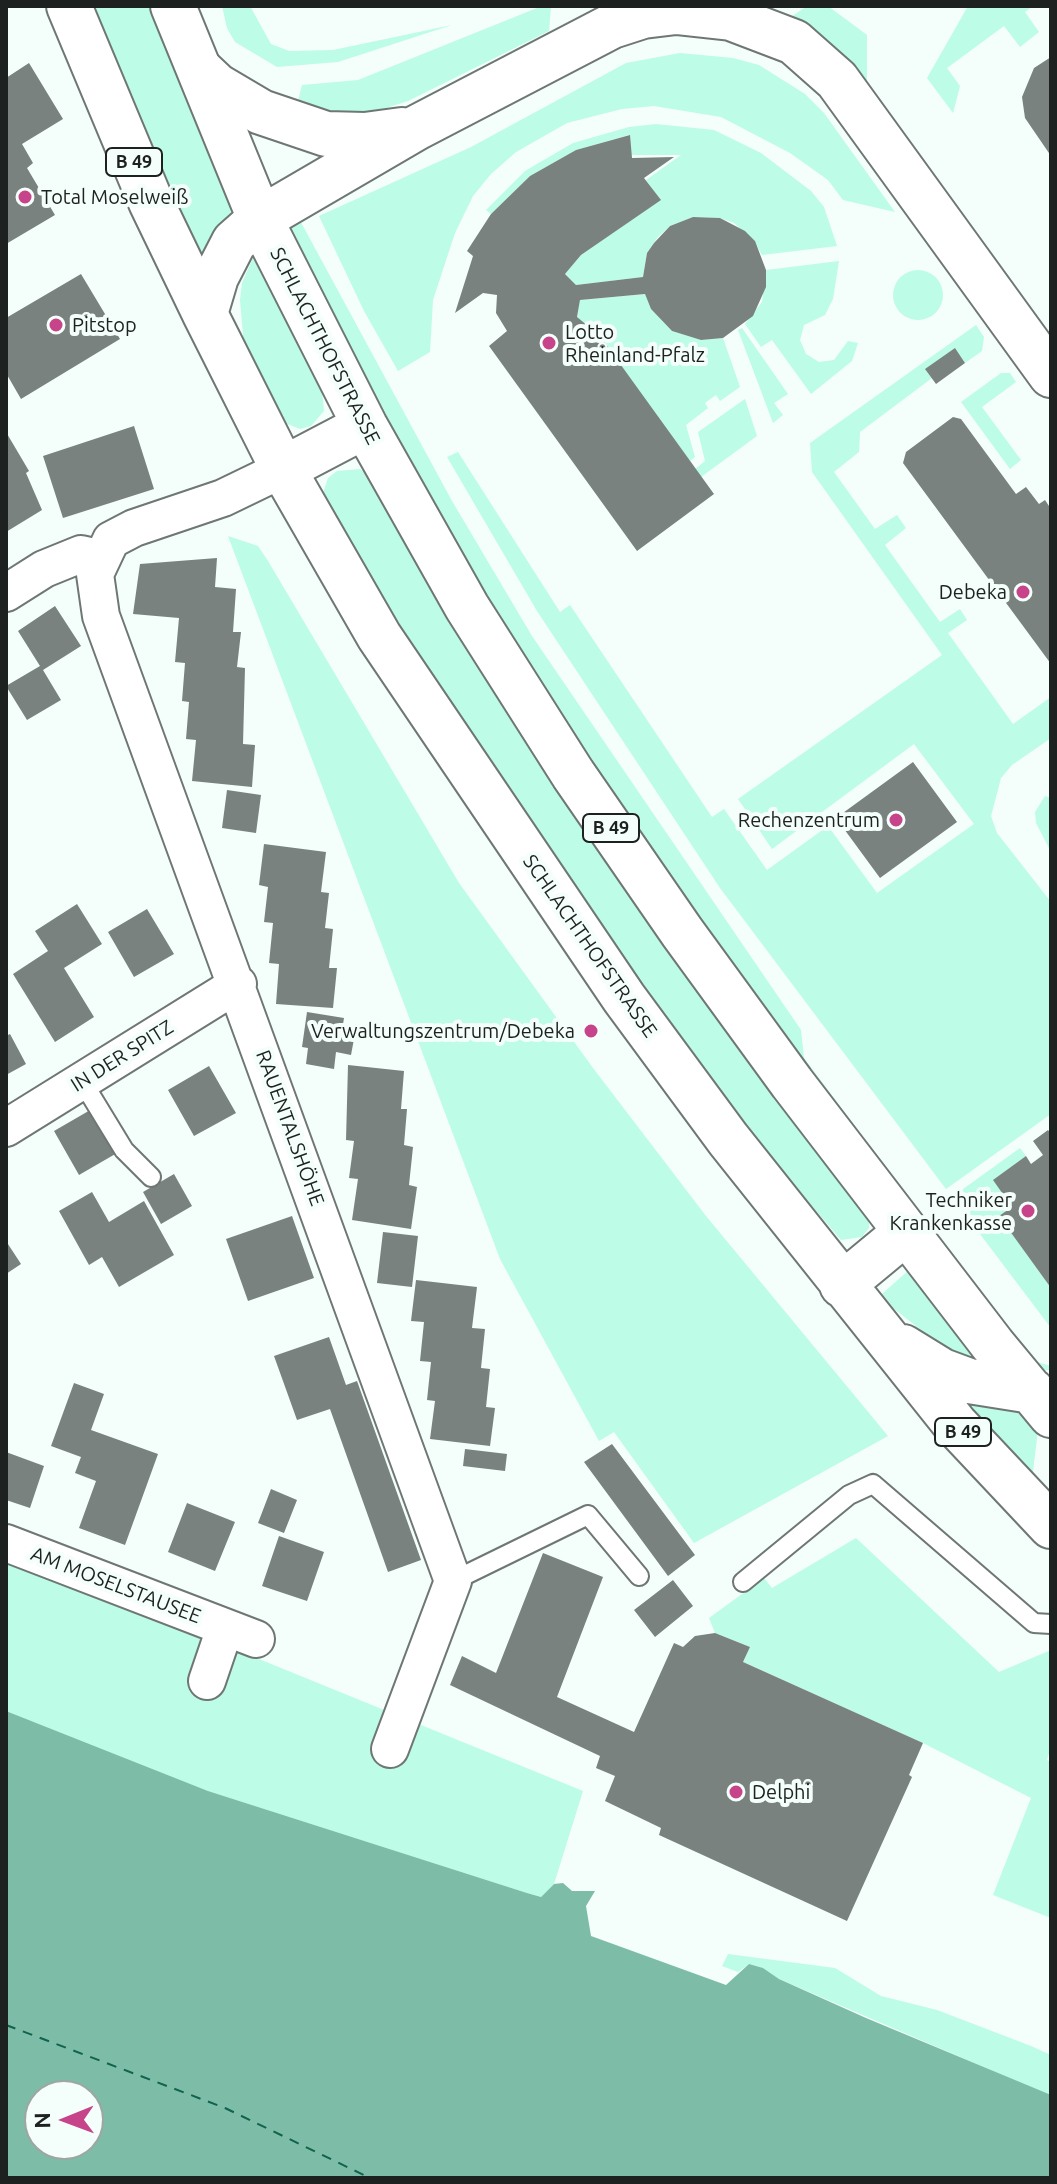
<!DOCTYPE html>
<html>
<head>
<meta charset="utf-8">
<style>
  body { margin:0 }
  #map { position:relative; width:1057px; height:2184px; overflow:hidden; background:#f4fefa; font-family:Ubuntu,sans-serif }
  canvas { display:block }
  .frame { position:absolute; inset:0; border:8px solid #1d2120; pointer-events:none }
  .north { position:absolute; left:24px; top:2080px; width:80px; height:80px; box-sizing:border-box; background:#f4fefa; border:2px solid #9ea6a3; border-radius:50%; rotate:269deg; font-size:22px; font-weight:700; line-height:32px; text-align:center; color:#1d2120 }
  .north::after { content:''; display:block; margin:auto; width:28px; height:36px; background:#c7448a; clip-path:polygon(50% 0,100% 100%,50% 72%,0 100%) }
</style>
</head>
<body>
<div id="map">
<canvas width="1057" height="2184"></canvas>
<div class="frame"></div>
<div class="north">N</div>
</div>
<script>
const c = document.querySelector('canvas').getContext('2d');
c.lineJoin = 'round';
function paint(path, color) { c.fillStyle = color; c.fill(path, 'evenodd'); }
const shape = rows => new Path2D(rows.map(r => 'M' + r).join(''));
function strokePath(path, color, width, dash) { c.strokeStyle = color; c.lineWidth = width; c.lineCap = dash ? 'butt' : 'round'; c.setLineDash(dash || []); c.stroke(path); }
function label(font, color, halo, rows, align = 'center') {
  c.font = font + ' Ubuntu,sans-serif'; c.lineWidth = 8; c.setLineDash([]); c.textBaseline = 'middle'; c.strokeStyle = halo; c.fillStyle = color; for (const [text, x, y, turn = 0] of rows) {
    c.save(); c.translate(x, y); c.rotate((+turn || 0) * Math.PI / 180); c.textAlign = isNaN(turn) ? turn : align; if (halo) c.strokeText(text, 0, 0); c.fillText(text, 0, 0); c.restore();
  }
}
paint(shape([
  [88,6,150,6,236,214,212,236,197,264],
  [222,6,250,6,271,44,289,51,333,50,452,25,338,62,277,67,235,42,227,28],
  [542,6,551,6,549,31,408,101,364,115,296,109,302,85,358,80],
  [807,6,828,6,867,35,867,88,822,38,791,17],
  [968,6,1033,6,1025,12,1039,32,1020,47,1004,26,947,68,960,86,953,113,927,78],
  [680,53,733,58,759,65,805,94,824,113,895,212,843,200,828,180,790,153,721,117,654,106,622,109,567,123,516,152,491,174,473,196,455,233,433,300,430,352,398,371,364,311,319,216,471,147,626,63],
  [656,124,714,130,761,153,811,191,824,207,837,246,762,255,754,241,734,223,720,218,693,217,670,226,658,237,647,253,643,277,576,285,565,274,581,255,660,200,646,180,681,155,631,155,629,135,576,150,530,176,491,214,486,210,525,171,573,143,629,127],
  [297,215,452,501,532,636,801,1030,804,1058,1030,1360,1051,1366,1051,1370,1036,1370,799,1061,586,760,426,505,284,222],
  [255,253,322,390,324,411,311,426,300,429,280,421,244,346,240,300,242,283],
  [839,261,833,299,825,315,804,325,800,340,806,354,819,362,834,360,848,341,858,343,852,361,811,394,772,340,761,347,745,324,762,302,766,270],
  '893 295a25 25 0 1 1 50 0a25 25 0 1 1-50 0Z',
  [645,294,651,309,672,331,701,340,723,338,740,387,720,401,716,395,705,403,708,408,686,425,695,457,690,461,577,317,580,300],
  [976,325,984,337,982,351,965,363,955,349,926,370,932,378,860,432,859,452,834,472,875,529,897,515,906,528,885,545,940,622,960,609,967,620,948,633,1013,724,1051,697,1051,738,1012,765,1001,778,991,816,997,833,1051,902,1051,1114,946,1189,720,888,537,611,447,457,458,452,560,612,570,605,712,817,724,809,767,870,828,826,877,893,974,824,914,744,772,849,738,799,942,655,812,472,810,443],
  [742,328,788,394,774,403,783,415,773,423,738,330],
  [1001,373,1010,373,1016,382,982,407,1021,460,1010,469,961,402],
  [745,399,757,436,701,477,695,469,705,461,698,432],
  [360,469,368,474,869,1217,869,1228,862,1237,841,1240,767,1153,505,808,320,502,328,478,337,471],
  [228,536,258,546,268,561,459,883,593,1068,706,1216,888,1436,694,1543,614,1432,599,1441,500,1259],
  [1045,796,1051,798,1051,852,1036,823,1035,812],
  [1020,1148,1026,1156,994,1180,1012,1207,1000,1216,1051,1288,1051,1328,952,1197],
  [910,1269,979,1361,972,1364,935,1341,893,1308,882,1294],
  [953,1394,1013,1401,1038,1430,1032,1480],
  [856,1538,999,1672,1051,1650,1051,1747,1047,1760,1051,1762,1051,1918,993,1895,1031,1798,923,1743,743,1662,750,1647,715,1633,709,1618,764,1578,772,1588],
  [6,1556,583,1791,554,1884,541,1897,527,1893,208,1791,6,1711],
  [728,1954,835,1968,881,1996,937,2010,1031,2046,1051,2055,1051,2096,779,1979,763,1968,749,1964,738,1972,722,1966]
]), '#bdfce6');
paint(shape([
  [6,1711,208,1791,527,1893,541,1897,554,1884,563,1883,572,1891,595,1891,586,1906,591,1936,726,1985,749,1964,763,1968,779,1979,866,2018,1051,2095,1051,2178,6,2178],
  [40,2096,88,2096,88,2144,40,2144]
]), '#7dbca6');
strokePath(shape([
  [6,2025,225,2108,370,2178]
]), '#10634e', 2, [10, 8]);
paint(shape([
  [1051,57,1051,156,1025,118,1022,97,1034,68],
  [29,63,63,119,22,144,33,163,27,168,55,215,6,244,6,78],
  [630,135,632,158,674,157,644,178,661,200,581,255,565,274,576,285,643,277,647,253,654,243,670,226,693,217,720,218,745,231,755,241,766,270,766,287,753,316,723,338,701,340,672,331,651,309,645,294,580,300,577,317,600,336,714,494,637,551,489,346,507,331,496,313,497,295,483,293,455,313,473,256,467,251,491,214,530,176,576,150],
  [81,274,120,339,21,399,6,373,6,318],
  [955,348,965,363,936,384,925,369],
  [953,417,961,419,1016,494,1026,487,1039,504,1045,500,1051,509,1051,664,903,463,906,452],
  [134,426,154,489,63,518,43,456],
  [6,432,29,471,26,473,42,510,6,532],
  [217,558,215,587,236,589,233,632,241,632,237,667,245,668,243,744,255,745,252,787,192,781,196,740,186,739,189,702,182,701,185,663,175,662,179,618,133,614,140,564],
  [55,606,81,646,43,670,61,700,27,720,6,686,40,666,18,631],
  [913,762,957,822,880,878,836,818],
  [227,790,261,795,256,833,222,828],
  [264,844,326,852,321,892,329,893,325,928,333,929,329,968,337,968,333,1008,276,1004,279,964,269,963,273,923,264,922,268,887,259,885],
  [77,904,102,944,64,968,94,1017,55,1042,13,974,48,951,35,931],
  [147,909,174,954,134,977,108,932],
  [307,1012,344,1018,341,1037,354,1039,351,1055,336,1052,334,1069,306,1064,308,1048,302,1047],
  [10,1034,26,1064,6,1075,6,1036],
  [348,1065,404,1071,401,1109,407,1109,404,1145,413,1147,409,1185,417,1187,411,1229,352,1220,358,1179,349,1178,354,1141,346,1140],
  [209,1066,236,1113,194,1136,168,1090],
  [92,1109,117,1153,79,1175,54,1131],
  [1048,1130,1051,1134,1051,1288,999,1216,1012,1207,993,1180,1026,1156,1031,1164,1043,1155,1033,1141],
  [174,1174,192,1206,161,1224,143,1192],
  [92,1192,109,1222,144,1201,174,1255,119,1287,102,1257,89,1265,59,1211],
  [292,1216,314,1278,248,1301,226,1239],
  [383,1232,418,1236,412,1287,377,1283],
  [6,1241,21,1264,6,1274],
  [416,1280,477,1287,472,1328,485,1329,481,1368,490,1369,486,1407,495,1408,490,1446,430,1439,435,1401,427,1400,431,1362,420,1361,424,1322,411,1321],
  [329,1337,346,1385,357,1381,421,1560,388,1572,330,1409,297,1420,274,1356],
  [74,1383,104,1394,91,1430,158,1454,125,1545,79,1528,96,1481,75,1473,81,1457,51,1446],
  [612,1444,695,1555,668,1576,584,1462],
  [465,1449,507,1454,505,1471,463,1466],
  [6,1452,44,1466,30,1508,6,1500],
  [271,1489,297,1500,284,1533,258,1523],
  [187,1503,235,1522,215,1571,168,1552],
  [279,1536,324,1552,307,1601,262,1586],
  [543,1553,603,1577,557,1697,634,1732,674,1643,683,1647,695,1636,715,1633,750,1647,743,1662,923,1743,909,1775,912,1777,847,1921,659,1835,661,1828,605,1801,615,1776,596,1768,600,1756,450,1685,462,1656,496,1673],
  [673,1580,693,1606,655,1637,634,1610]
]), '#79827e');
const lane = shape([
  [82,1081,124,1150,151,1177],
  [453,1581,588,1515,639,1576],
  [743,1582,849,1495,873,1484,1034,1623,1051,1624]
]);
const street = shape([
  [283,469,223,498,134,528,111,540,95,574,101,616,453,1581,390,1749],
  [6,593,44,569,81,554,99,558],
  [6,1128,238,984],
  [6,1543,256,1639],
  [207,1681,225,1628]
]);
const secondary = shape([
  [200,70,217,86,261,112,326,134,365,135,402,130],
  [260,219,416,128,612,26,643,16,676,12,731,18,794,42,837,80,1051,375]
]);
const primary = shape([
  [69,6,151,202,205,314,283,469,379,636,624,998,728,1139,955,1424,1051,1526],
  [173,6,260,219,365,426,467,607,573,774,682,932,792,1083,993,1345,1051,1415],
  [205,314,216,277,234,242,260,219],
  [283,469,365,426],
  [842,1285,906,1232],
  [903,1347,942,1371,969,1381,1032,1391]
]);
strokePath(lane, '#6f7774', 22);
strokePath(street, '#6f7774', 40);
strokePath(secondary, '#6f7774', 48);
strokePath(primary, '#6f7774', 48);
strokePath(lane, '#fff', 18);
strokePath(street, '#fff', 36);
strokePath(secondary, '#fff', 44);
strokePath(primary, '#fff', 44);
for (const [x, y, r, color] of [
  [25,197,8,"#c7448a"],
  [56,325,8,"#c7448a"],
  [549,343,8,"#c7448a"],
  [1023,592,8,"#c7448a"],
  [896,820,8,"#c7448a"],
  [591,1031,8,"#c7448a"],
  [1028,1211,8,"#c7448a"],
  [736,1792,8,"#c7448a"]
]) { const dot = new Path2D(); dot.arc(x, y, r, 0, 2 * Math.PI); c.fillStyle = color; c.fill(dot); strokePath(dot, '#f4fefa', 3); }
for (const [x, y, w] of [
  [134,162,56],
  [611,828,56],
  [963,1432,56]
]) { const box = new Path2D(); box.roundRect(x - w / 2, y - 14, w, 28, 6); c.fillStyle = '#f4fefa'; c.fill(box); strokePath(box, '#1d2120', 2); }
label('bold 18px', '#1d2120', null, [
  ["B 49",134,162],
  ["B 49",611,828],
  ["B 49",963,1432]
]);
label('20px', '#1d2120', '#f4fefa', [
  ["Total Moselweiß",41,197],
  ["Pitstop",72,325],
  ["Lotto",565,332],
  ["Rheinland-Pfalz",565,355],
  ["Debeka",1007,592,"right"],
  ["Rechenzentrum",880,820,"right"],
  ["Verwaltungszentrum/Debeka",575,1031,"right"],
  ["Techniker",1012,1200,"right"],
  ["Krankenkasse",1012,1223,"right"],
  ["Delphi",752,1792]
], 'left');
label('20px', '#1d2120', '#f4fefa', [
  ["SCHLACHTHOFSTRASSE",325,346,63],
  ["SCHLACHTHOFSTRASSE",590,946,55],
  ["IN DER SPITZ",122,1056,-32],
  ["RAUENTALSHÖHE",290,1128,70],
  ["AM MOSELSTAUSEE",116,1585,21]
]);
</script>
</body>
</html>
